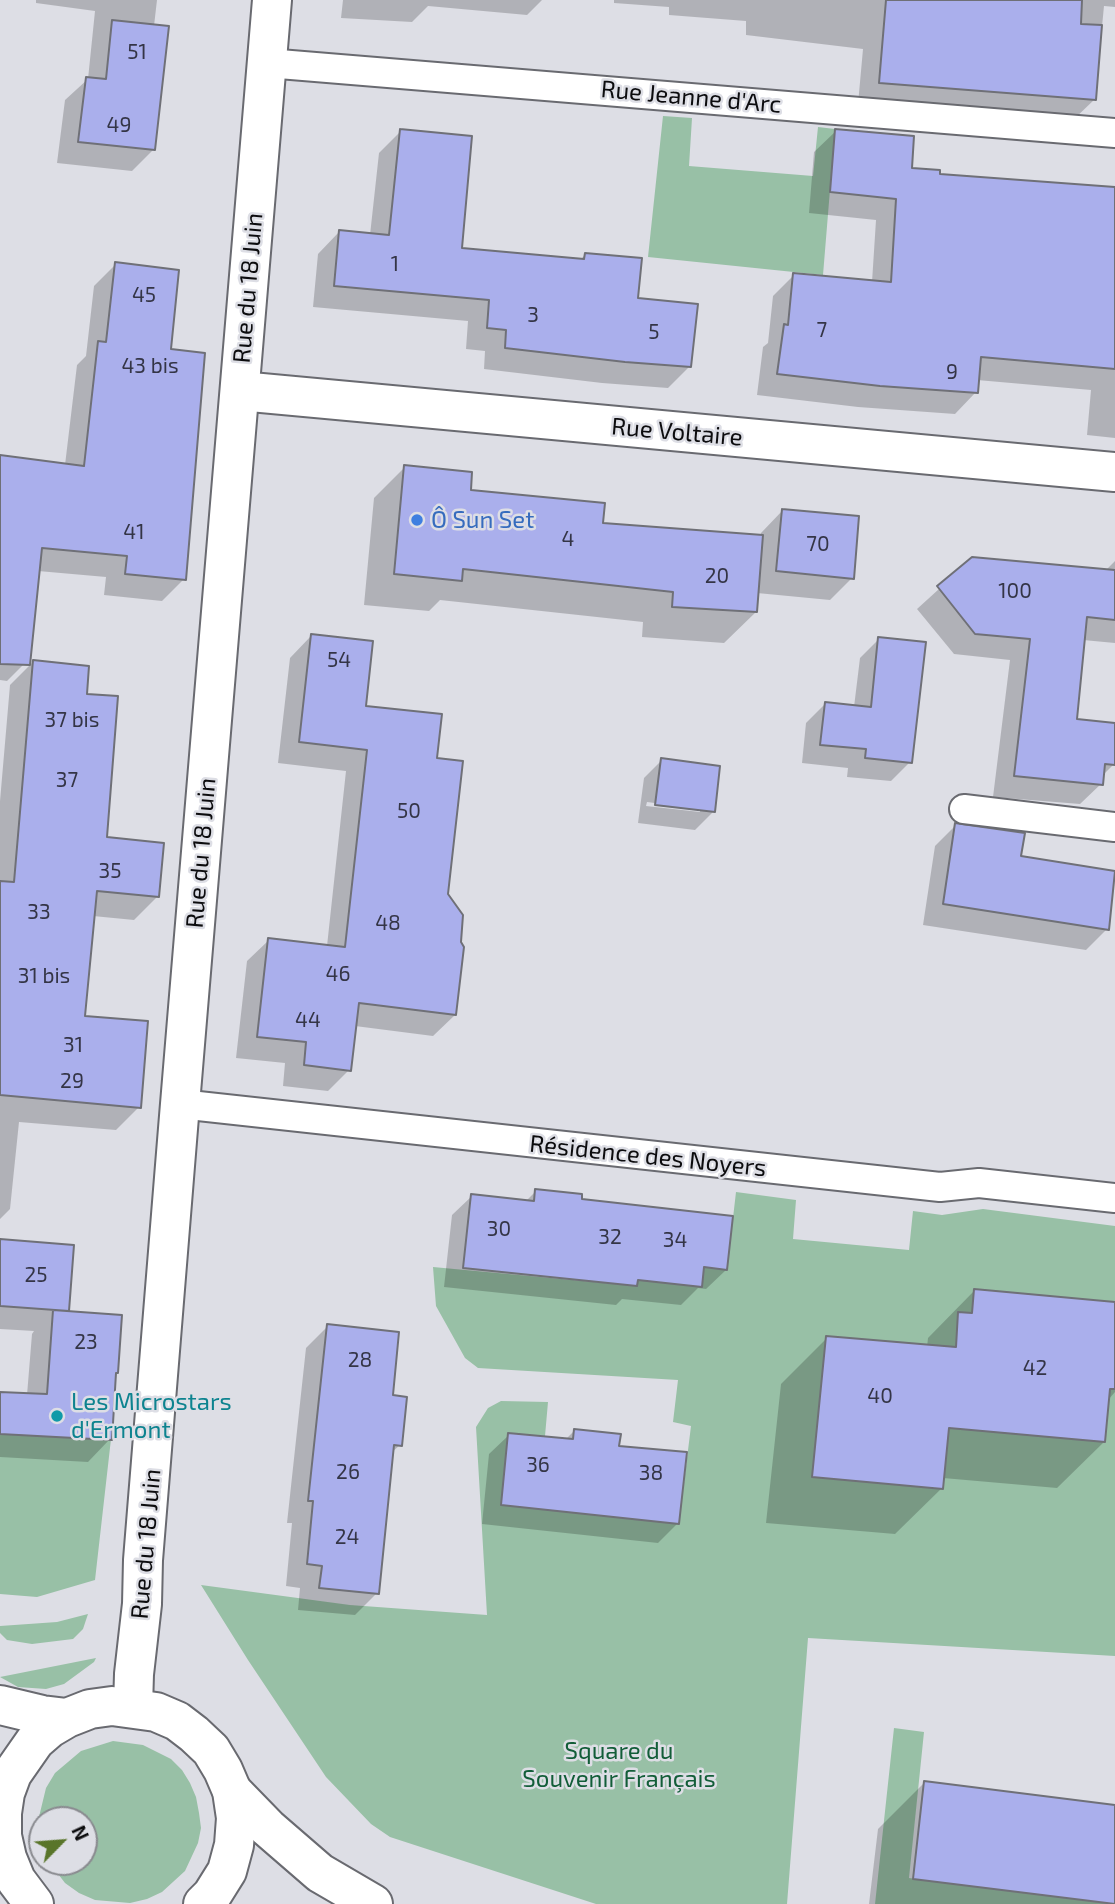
<!DOCTYPE html>
<html>
<head>
<meta charset="utf-8">
<style>
  body { margin:0 }
  #map { position:relative; width:1115px; height:1904px; overflow:hidden; background:#dddee5; font-family:"Exo 2",sans-serif }
  canvas { display:block }
  .north { position:absolute; left:28px; top:1806px; width:70px; height:70px; box-sizing:border-box; background:#dddee5; border:2px solid #898a8f; border-radius:50%; rotate:65deg; font-size:19px; font-weight:700; line-height:28px; text-align:center; color:#0c0c0e }
  .north::after { content:''; display:block; margin:auto; width:24px; height:32px; background:#59752a; clip-path:polygon(50% 0,100% 100%,50% 72%,0 100%) }
</style>
</head>
<body>
<div id="map">
<canvas width="1115" height="1904"></canvas>
<div class="north">N</div>
</div>
<script>
const c = document.querySelector('canvas').getContext('2d');
c.lineJoin = 'round';
function paint(path, color) { c.fillStyle = color; c.fill(path, 'evenodd'); }
const shape = rows => new Path2D(rows.map(r => 'M' + r).join(''));
function strokePath(path, color, width, dash) { c.strokeStyle = color; c.lineWidth = width; c.lineCap = dash ? 'butt' : 'round'; c.setLineDash(dash || []); c.stroke(path); }
function label(font, color, halo, rows, align = 'center') {
  c.font = font + ' "Exo 2",sans-serif'; c.lineWidth = 5; c.setLineDash([]); c.textBaseline = 'middle'; c.strokeStyle = halo; c.fillStyle = color; for (const [text, x, y, turn = 0] of rows) {
    c.save(); c.translate(x, y); c.rotate((+turn || 0) * Math.PI / 180); c.textAlign = isNaN(turn) ? turn : align; if (halo) c.strokeText(text, 0, 0); c.fillText(text, 0, 0); c.restore();
  }
}
paint(shape([
  [663,116,692,118,689,166,813,176,818,127,835,129,823,275,648,257],
  [736,1192,796,1200,793,1239,909,1250,913,1211,942,1215,983,1209,1115,1226,1115,1656,808,1638,787,1904,596,1904,390,1837,371,1824,326,1777,248,1660,201,1585,350,1605,487,1615,476,1427,488,1408,501,1401,548,1402,545,1436,508,1433,501,1505,679,1523,691,1426,673,1422,678,1380,478,1368,465,1358,436,1306,433,1267,637,1286,638,1280,702,1287,704,1267,727,1270],
  [0,1434,111,1439,95,1580,37,1597,0,1594],
  [88,1614,83,1629,73,1639,32,1644,7,1640,0,1633,0,1626,57,1622],
  [96,1658,94,1662,64,1684,46,1689,18,1687,0,1677],
  [894,1728,924,1732,909,1878,1112,1904,875,1904],
  [113,1741,143,1745,171,1759,182,1770,190,1783,196,1797,199,1813,201,1828,198,1843,185,1871,162,1892,147,1899,130,1903,95,1900,79,1893,65,1883,49,1862,84,1862,84,1820,42,1820,42,1846,38,1821,46,1788,55,1773,81,1751]
]), '#98c0a6');
paint(shape([
  [36,0,157,0,154,26,154,149,132,171,57,163,65,100,88,79,95,11,36,3],
  [343,0,542,0,527,15,428,6,412,22,341,18],
  [614,0,1115,0,1115,7,1104,6,1095,99,1072,121,858,104,863,49,746,35,746,21,669,15,669,7,614,3],
  [401,131,460,250,579,261,585,255,690,366,668,388,602,383,484,369,485,351,466,349,468,321,313,307,318,254,339,232,370,235,379,153],
  [836,131,910,170,938,176,1115,189,1115,438,1087,435,1091,390,977,380,976,392,955,414,858,407,757,395,763,347,768,343,773,296,794,275,872,282,876,220,809,213,814,152],
  [116,264,184,579,162,601,104,595,106,577,38,571,29,659,7,681,0,680,0,457,65,465,77,365,86,356,94,286],
  [405,467,469,492,601,525,760,537,761,533,783,510,852,578,830,600,757,593,756,612,724,643,642,637,643,622,440,600,429,611,364,605,374,498],
  [972,559,1105,571,1115,561,1115,643,1083,640,1075,720,1115,724,1114,764,1102,776,1102,783,1080,804,993,797,1010,660,954,654,917,609],
  [311,636,364,708,435,760,455,1015,433,1036,355,1026,349,1070,328,1091,283,1086,285,1063,236,1058,247,961,269,940,327,946,346,771,278,763,290,658],
  [879,639,910,762,891,781,847,777,848,768,802,763,806,723,825,704,854,707,860,658],
  [33,662,85,695,105,839,157,897,134,920,93,916,83,1017,139,1107,116,1130,19,1122,10,1209,0,1219,0,801,10,685],
  [662,760,713,812,695,830,638,823,644,778],
  [647,802,700,809,700,812,646,806],
  [956,825,1019,858,1107,929,1086,950,923,925,935,846],
  [536,1191,580,1201,726,1270,706,1289,698,1288,681,1305,622,1299,616,1305,444,1287,452,1215,472,1196,525,1202],
  [0,1241,67,1310,64,1313,114,1375,110,1439,88,1462,0,1457,0,1393,27,1395,32,1334,34,1331,0,1329],
  [974,1291,1115,1340,1115,1392,1108,1400,1104,1442,1057,1488,943,1478,942,1488,895,1534,766,1523,781,1384,827,1338,927,1347,928,1338],
  [328,1326,391,1397,400,1445,391,1453,377,1593,355,1615,298,1610,300,1588,286,1586,292,1523,287,1523,306,1348],
  [574,1431,617,1447,678,1523,658,1543,482,1524,489,1454,509,1435,565,1440],
  [924,1783,1115,1807,1115,1904,869,1904,878,1829]
]), '#0003');
const building = shape([
  [886,0,1082,0,1081,24,1102,25,1096,100,879,83,886,0],
  [112,20,169,26,155,150,78,142,86,77,106,79,112,20],
  [400,129,472,136,462,248,584,259,585,253,642,258,638,298,698,304,691,367,625,362,505,348,506,330,487,328,489,300,334,286,339,230,389,235,400,129],
  [835,129,914,136,912,168,940,170,940,174,1115,187,1115,369,981,357,978,393,880,386,777,374,784,324,788,325,793,273,891,282,896,199,830,192,835,129],
  [115,262,179,270,171,349,205,353,186,580,125,574,127,556,42,548,30,665,0,664,0,455,84,466,98,341,106,342,115,262],
  [404,465,472,472,471,490,605,503,603,523,763,535,757,612,672,607,673,592,463,569,462,581,394,574,404,465],
  [782,509,859,516,854,579,776,571,782,509],
  [972,557,1115,570,1115,620,1087,617,1077,719,1115,723,1115,765,1105,764,1103,785,1014,776,1030,639,975,634,937,586,972,557],
  [311,634,373,641,366,706,442,714,437,758,463,761,448,894,463,915,461,942,464,947,456,1015,359,1003,351,1071,304,1065,306,1042,257,1037,268,938,345,947,367,750,299,742,311,634],
  [878,637,926,642,912,763,865,758,866,749,820,745,825,702,871,707,878,637],
  [33,660,89,666,87,694,118,696,107,837,164,843,159,897,97,891,85,1016,148,1021,141,1108,0,1095,0,881,14,882,33,660],
  [661,758,720,766,715,812,655,805,661,758],
  [955,823,1025,833,1021,856,1115,871,1109,930,943,904,955,823],
  [535,1189,582,1194,582,1199,733,1216,727,1270,704,1267,702,1287,638,1280,637,1286,463,1268,471,1194,534,1201,535,1189],
  [0,1239,74,1245,69,1311,0,1306,0,1239],
  [974,1289,1115,1302,1115,1389,1110,1389,1105,1442,949,1428,943,1489,812,1477,826,1336,956,1347,958,1312,972,1313,974,1289],
  [53,1310,122,1315,118,1373,116,1373,112,1440,0,1434,0,1392,47,1394,53,1310],
  [327,1324,399,1332,393,1395,407,1397,402,1446,394,1445,379,1594,319,1588,322,1566,307,1564,313,1501,308,1501,327,1324],
  [574,1429,621,1434,619,1446,687,1452,679,1524,501,1505,508,1433,573,1439,574,1429],
  [924,1781,1115,1805,1115,1904,913,1879,924,1781]
]);
paint(building, '#aaafec');
strokePath(building, '#6f7077', 2);
const service = shape([
  [267,63,1115,133],
  [964,809,1115,827],
  [180,1104,940,1187,979,1183,1115,1198]
]);
const minor = shape([
  [240,391,1115,472]
]);
const tertiary = shape([
  [133,1707,134,1674,142,1604,143,1560,180,1104,272,0],
  [232,1791,268,1828,320,1873,373,1904]
]);
const secondary = shape([
  [0,1705,42,1715,67,1718],
  [34,1904,16,1880,7,1858,2,1836,2,1813,5,1793,12,1774,35,1741,50,1728,67,1718,90,1709,112,1706,156,1712,177,1721,194,1734,211,1750,223,1770,232,1791,236,1818,234,1845,227,1871,212,1895,203,1904]
]);
strokePath(service, '#696a70', 32);
strokePath(minor, '#696a70', 42);
strokePath(tertiary, '#696a70', 42);
strokePath(secondary, '#696a70', 42);
strokePath(service, '#fff', 28);
strokePath(minor, '#fff', 38);
strokePath(tertiary, '#fff', 38);
strokePath(secondary, '#fff', 38);
for (const [x, y, r, color] of [
  [417,520,7,"#3f7fe0"],
  [57,1416,7,"#0f9aa8"]
]) { const dot = new Path2D(); dot.arc(x, y, r, 0, 2 * Math.PI); c.fillStyle = color; c.fill(dot); strokePath(dot, '#dddee5', 2.5); }
label('21px', '#343546', null, [
  ["51",137,52],
  ["49",119,125],
  ["1",395,264],
  ["45",144,295],
  ["3",533,315],
  ["7",822,330],
  ["5",654,332],
  ["43 bis",150,366],
  ["9",952,372],
  ["41",134,532],
  ["4",568,539],
  ["70",818,544],
  ["20",717,576],
  ["100",1015,591],
  ["54",339,660],
  ["37 bis",72,720],
  ["37",67,780],
  ["50",409,811],
  ["35",110,871],
  ["33",39,912],
  ["48",388,923],
  ["46",338,974],
  ["31 bis",44,976],
  ["44",308,1020],
  ["31",73,1045],
  ["29",72,1081],
  ["30",499,1229],
  ["32",610,1237],
  ["34",675,1240],
  ["25",36,1275],
  ["23",86,1342],
  ["28",360,1360],
  ["42",1035,1368],
  ["40",880,1396],
  ["36",538,1465],
  ["26",348,1472],
  ["38",651,1473],
  ["24",347,1537]
]);
label('24px', '#0c0c0e', '#dddee5', [
  ["Rue Jeanne d'Arc",691,97,5],
  ["Rue du 18 Juin",248,288,-85],
  ["Rue Voltaire",677,432,5],
  ["Rue du 18 Juin",201,853,-85],
  ["Résidence des Noyers",648,1156,6],
  ["Rue du 18 Juin",146,1544,-85]
]);
label('24px', '#366cbe', '#dddee5', [
  ["Ô Sun Set",431,520]
], 'left');
label('24px', '#0d838f', '#dddee5', [
  ["Les Microstars",71,1402],
  ["d'Ermont",71,1430]
], 'left');
label('24px', '#125d38', '#dddee5', [
  ["Square du",619,1751],
  ["Souvenir Français",619,1779]
]);
</script>
</body>
</html>
